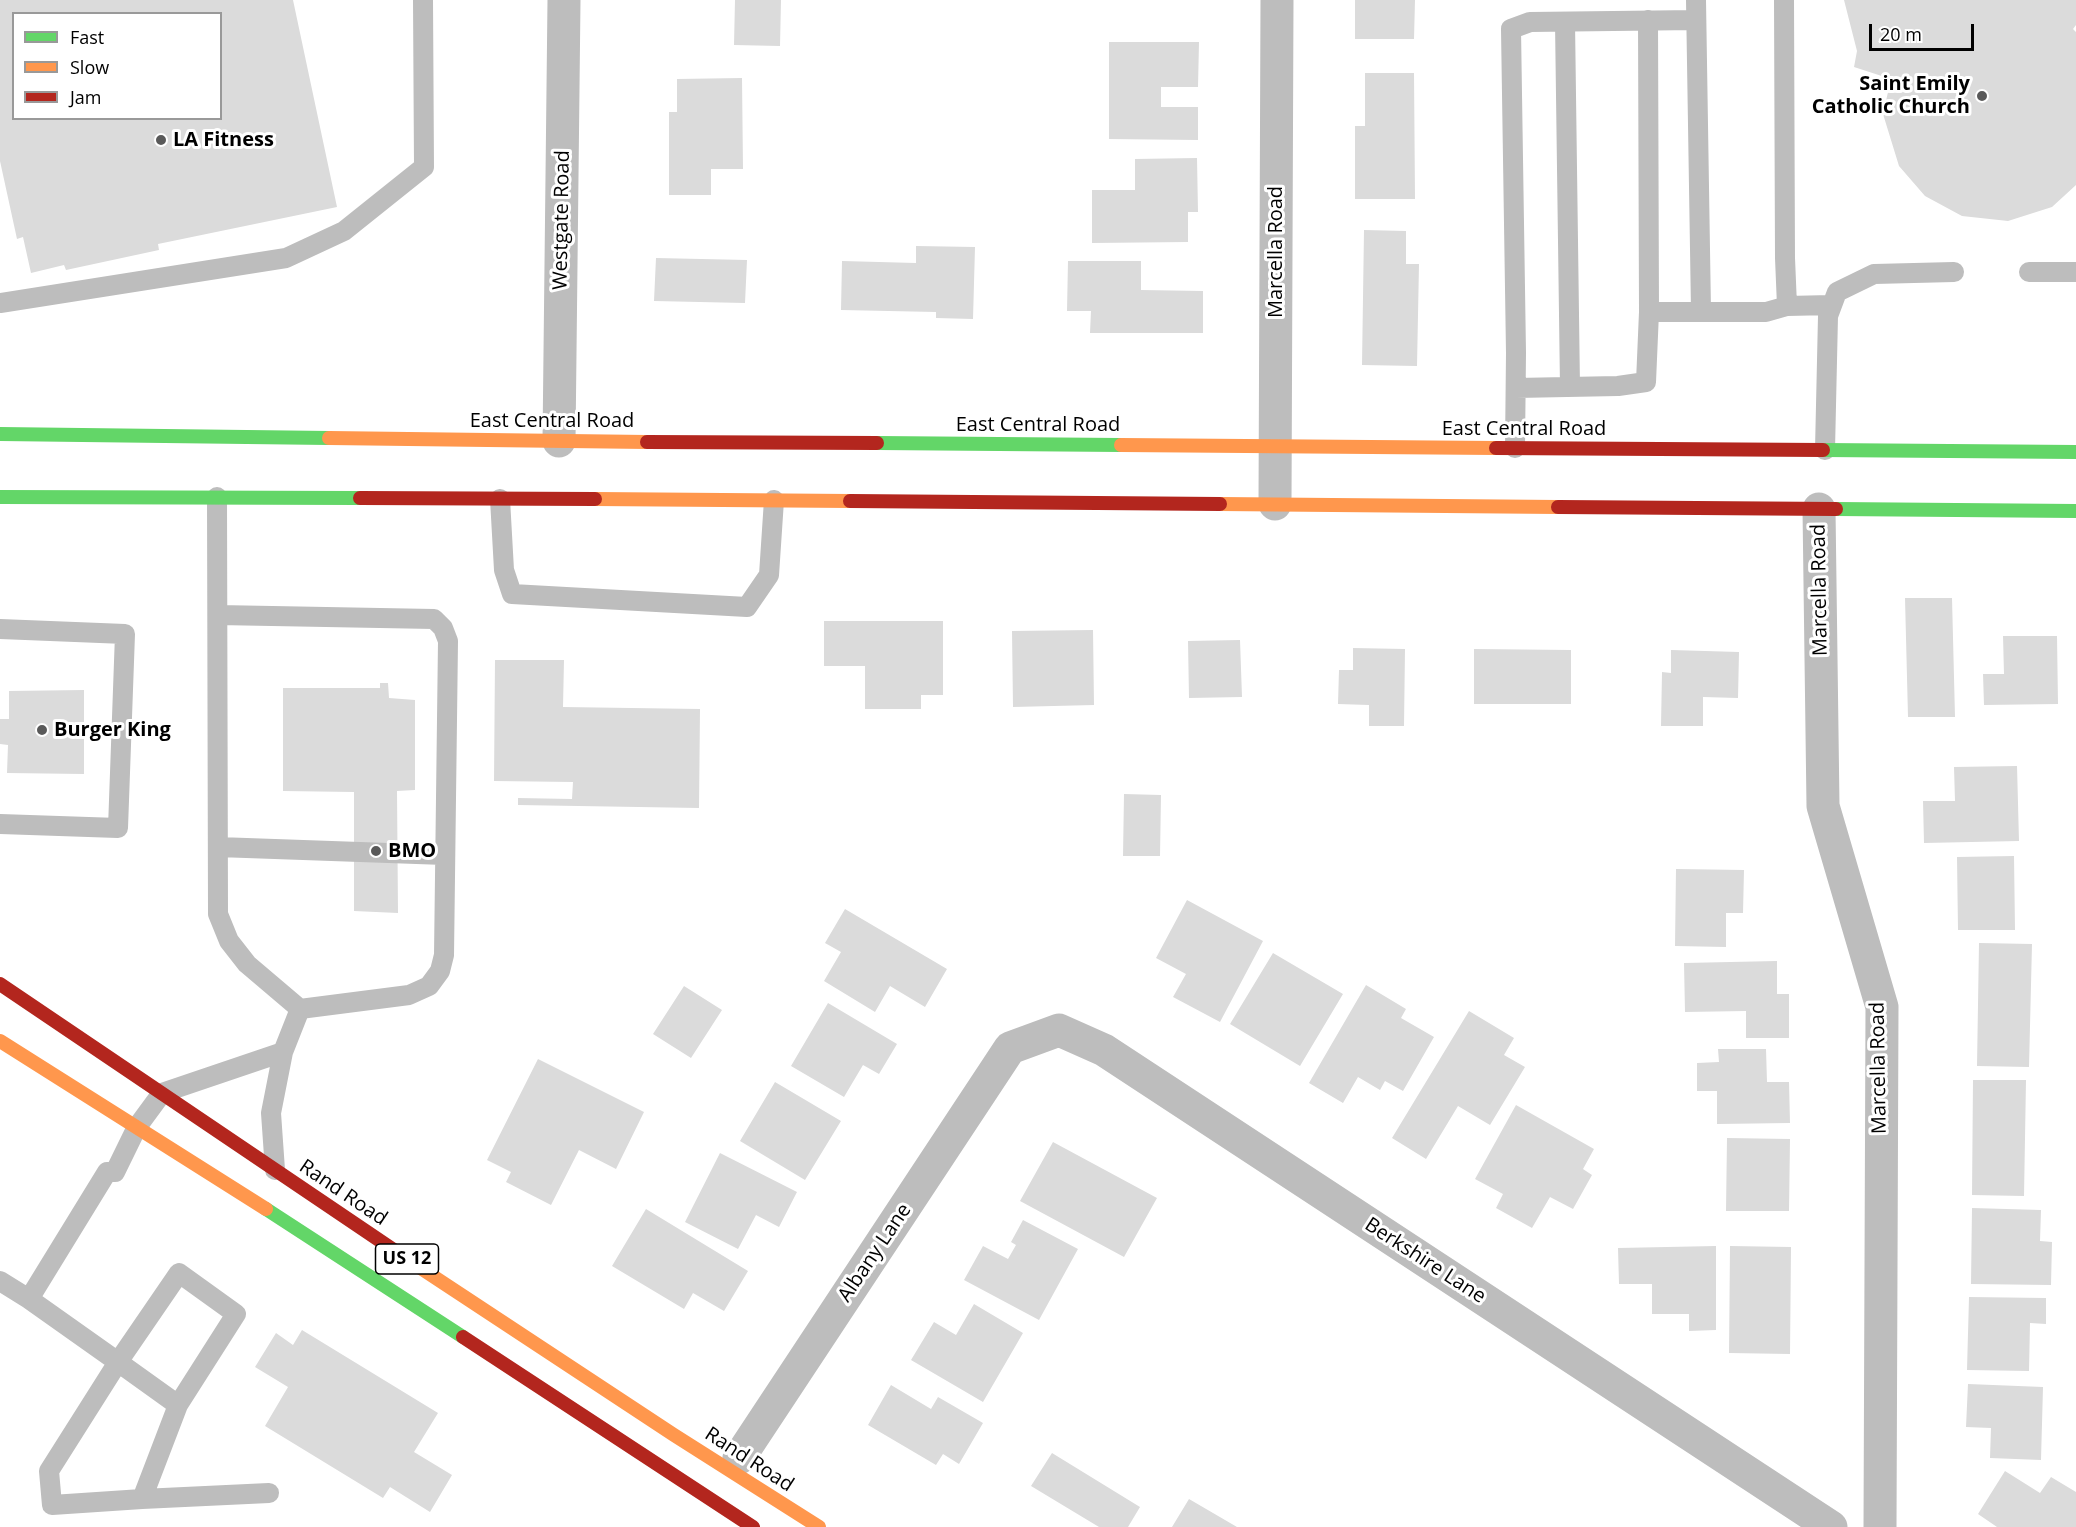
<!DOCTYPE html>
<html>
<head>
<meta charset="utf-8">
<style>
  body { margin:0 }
  #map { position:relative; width:2076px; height:1527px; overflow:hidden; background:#fff; font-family:"Open Sans",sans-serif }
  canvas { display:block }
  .legend { position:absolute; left:12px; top:12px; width:210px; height:108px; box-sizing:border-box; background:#fff; border:2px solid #999; margin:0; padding:8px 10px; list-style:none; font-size:18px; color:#000 }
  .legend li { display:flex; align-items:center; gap:12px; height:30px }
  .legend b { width:30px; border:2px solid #999 }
  .scale { position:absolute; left:1869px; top:24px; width:105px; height:27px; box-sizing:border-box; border:3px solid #000; border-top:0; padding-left:8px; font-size:18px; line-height:21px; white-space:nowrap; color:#000; -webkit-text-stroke:4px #fff; paint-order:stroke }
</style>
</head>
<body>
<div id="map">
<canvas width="2076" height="1527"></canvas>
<ul class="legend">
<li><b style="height:8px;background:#63d668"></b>Fast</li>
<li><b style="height:8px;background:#ff974d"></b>Slow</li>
<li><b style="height:8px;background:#b3261e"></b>Jam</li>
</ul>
<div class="scale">20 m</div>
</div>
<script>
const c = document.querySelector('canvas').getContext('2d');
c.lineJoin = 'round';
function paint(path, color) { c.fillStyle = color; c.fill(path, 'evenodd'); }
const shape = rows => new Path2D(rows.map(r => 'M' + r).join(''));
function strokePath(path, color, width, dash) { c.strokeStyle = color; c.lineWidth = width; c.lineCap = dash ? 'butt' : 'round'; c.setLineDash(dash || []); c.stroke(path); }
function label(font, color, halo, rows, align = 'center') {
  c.font = font + ' "Open Sans",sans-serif'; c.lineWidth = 6; c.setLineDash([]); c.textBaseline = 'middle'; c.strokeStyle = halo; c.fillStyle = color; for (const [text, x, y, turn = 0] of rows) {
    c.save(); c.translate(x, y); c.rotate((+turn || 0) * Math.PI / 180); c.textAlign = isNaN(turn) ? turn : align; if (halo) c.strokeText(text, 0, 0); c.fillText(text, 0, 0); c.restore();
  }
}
paint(shape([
  [0,0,293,0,337,207,158,244,159,250,66,270,64,265,31,273,23,237,17,239,0,161],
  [14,14,220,14,220,118,14,118],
  [735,0,781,0,780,46,734,45],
  [1355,0,1415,0,1414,39,1355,39],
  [1844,0,2076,0,2076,25,2073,29,2076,32,2076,185,2052,207,2008,221,1962,216,1925,196,1899,166,1883,114,1891,79,1854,67,1857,51],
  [1109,42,1199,42,1198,87,1161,87,1161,107,1198,107,1198,140,1109,139],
  [1365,73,1414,73,1415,199,1355,199,1355,126,1365,126],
  [742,78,743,169,711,169,711,195,669,195,669,112,677,112,677,79],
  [1197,158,1198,212,1188,212,1188,242,1092,243,1092,190,1135,190,1135,159],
  [1364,230,1406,231,1406,264,1419,264,1417,366,1362,365],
  [916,246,975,247,973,319,936,318,936,312,841,310,842,261,916,263],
  [656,258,747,260,745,303,654,301],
  [1068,261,1141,261,1141,290,1203,291,1203,333,1090,333,1091,311,1067,311],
  [1905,598,1952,598,1955,717,1908,717],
  [824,621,943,621,943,695,921,695,921,709,865,709,865,666,824,666],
  [1093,630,1094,705,1013,707,1012,631],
  [2003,636,2057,636,2058,704,1984,705,1983,674,2004,674],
  [1240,640,1242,697,1189,698,1188,641],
  [1353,648,1405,649,1404,726,1369,726,1369,705,1338,704,1339,670,1353,670],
  [1474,649,1571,650,1571,704,1474,704],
  [1671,650,1739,652,1738,698,1703,697,1703,726,1661,726,1662,672,1671,673],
  [495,660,564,660,563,707,700,709,699,808,518,805,518,798,572,799,573,782,494,781],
  [380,683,388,683,389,698,415,700,415,790,397,791,398,913,354,911,354,792,283,791,283,688,380,688],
  [84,690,84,774,7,773,8,745,0,744,0,719,9,719,9,691],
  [2017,766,2019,841,1924,843,1923,801,1955,801,1954,767],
  [1124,794,1161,795,1160,856,1123,856],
  [2014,856,2015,930,1958,930,1957,857],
  [1676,869,1744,870,1743,913,1726,913,1726,947,1675,946],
  [1187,900,1263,941,1220,1022,1173,997,1186,974,1156,958],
  [845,909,947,969,925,1007,890,986,875,1012,824,981,841,952,825,943],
  [1979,943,2032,944,2029,1067,1977,1066],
  [1273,953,1343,994,1300,1066,1230,1024],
  [1777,961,1777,994,1789,994,1789,1038,1746,1038,1746,1011,1685,1012,1684,963],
  [1366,985,1406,1009,1401,1018,1434,1037,1403,1091,1385,1081,1380,1090,1358,1077,1343,1103,1309,1083],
  [684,986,722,1010,691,1058,653,1034],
  [828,1003,897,1044,879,1074,863,1065,844,1097,791,1066],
  [1469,1011,1514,1038,1504,1055,1525,1067,1490,1125,1458,1106,1426,1159,1392,1138],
  [1718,1049,1766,1049,1767,1082,1789,1082,1790,1123,1717,1124,1717,1091,1697,1091,1697,1063,1719,1062],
  [538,1059,644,1112,616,1169,579,1150,551,1205,506,1182,511,1172,487,1160],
  [1973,1080,2026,1080,2024,1196,1972,1195],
  [775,1082,841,1121,805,1180,740,1141],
  [1516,1105,1594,1149,1583,1169,1592,1175,1573,1209,1550,1197,1532,1228,1496,1208,1503,1194,1475,1179],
  [1727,1138,1790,1139,1789,1211,1726,1211],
  [1053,1142,1157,1198,1124,1257,1020,1201],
  [720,1153,797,1192,779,1227,756,1215,738,1249,685,1222],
  [1972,1208,2041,1210,2040,1241,2052,1242,2051,1285,1971,1284],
  [646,1209,748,1271,724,1311,693,1293,684,1309,612,1266],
  [1023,1220,1078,1249,1039,1320,964,1280,983,1246,1008,1259,1016,1245,1011,1242],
  [1716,1246,1716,1330,1689,1331,1689,1314,1652,1314,1652,1284,1619,1284,1618,1248],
  [1730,1246,1791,1247,1790,1354,1729,1353],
  [1969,1297,2046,1298,2046,1324,2030,1323,2029,1371,1967,1370],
  [974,1304,1023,1333,983,1402,911,1360,934,1322,956,1335],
  [302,1330,438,1413,414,1452,452,1475,430,1512,390,1487,383,1498,265,1426,288,1387,255,1367,276,1333,293,1345],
  [1968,1384,2043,1387,2041,1460,1990,1458,1991,1428,1966,1427],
  [891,1385,931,1409,938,1397,983,1423,959,1464,943,1454,936,1465,868,1425],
  [1052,1453,1140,1507,1128,1527,1099,1527,1031,1486],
  [2005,1471,2040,1493,2051,1477,2076,1492,2076,1527,1997,1527,1978,1514],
  [1189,1499,1237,1527,1172,1527]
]), '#dbdbdb');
strokePath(shape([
  [1696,0,1701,311],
  [1784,0,1785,258,1787,306],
  [1565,22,1570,387],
  [2029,272,2076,272],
  [0,303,286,258,344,231,424,167,423,0],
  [1649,312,1766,312,1787,306,1831,305],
  [1516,388,1618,386,1646,382,1649,312,1648,20],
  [1515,448,1516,353,1511,29,1530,22,1696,20],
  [1825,450,1828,316,1837,292,1874,274,1954,272],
  [217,497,218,914,229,941,247,964,300,1009,409,995,429,986,440,971,444,955,448,641,443,628,434,619,218,615],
  [500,499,504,570,512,594,747,607,769,575,774,500],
  [0,629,125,634,118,828,0,824],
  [218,847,445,855],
  [275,1170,271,1113,283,1052,300,1009],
  [0,1281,29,1299,107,1172,115,1172,137,1127,162,1093,283,1052],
  [29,1299,118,1362,178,1405,142,1499,52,1505,49,1471,118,1362,179,1273,236,1314,178,1405],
  [142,1499,269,1493]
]), '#bdbdbd', 20);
strokePath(shape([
  [559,441,564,0],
  [1275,504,1277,0],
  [1819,509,1823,806,1882,1007,1880,1527],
  [739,1458,1010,1048,1059,1030,1104,1050,1831,1527]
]), '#bdbdbd', 33);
strokePath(shape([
  [0,434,329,438],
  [877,443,1121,445],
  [1823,450,2076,452],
  [0,497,360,498],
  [1836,509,2076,511],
  [266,1209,463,1337]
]), '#63d668', 14);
strokePath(shape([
  [329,438,647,442],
  [1121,445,1496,448],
  [595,499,850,501],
  [1220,504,1558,507],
  [0,1041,266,1209],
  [413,1263,674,1435,819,1527]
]), '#ff974d', 14);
strokePath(shape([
  [647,442,877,443],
  [1496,448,1823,450],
  [360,498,595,499],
  [850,501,1220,504],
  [1558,507,1836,509],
  [0,984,413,1263],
  [463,1337,753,1527]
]), '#b3261e', 14);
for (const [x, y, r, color] of [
  [1982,96,6,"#595959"],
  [161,140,6,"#595959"],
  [42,730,6,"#595959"],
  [376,851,6,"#595959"]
]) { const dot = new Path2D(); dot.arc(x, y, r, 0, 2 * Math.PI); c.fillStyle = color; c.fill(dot); strokePath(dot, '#fff', 2); }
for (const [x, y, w] of [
  [407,1259,63]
]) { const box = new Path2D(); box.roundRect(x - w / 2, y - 15, w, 30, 4.5); c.fillStyle = '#fff'; c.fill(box); strokePath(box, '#000', 1.5); }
label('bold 18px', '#000', null, [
  ["US 12",407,1259]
]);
label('bold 20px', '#000', '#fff', [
  ["Saint Emily",1970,84,"right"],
  ["Catholic Church",1970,107,"right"],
  ["LA Fitness",173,140],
  ["Burger King",54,730],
  ["BMO",388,851]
], 'left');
label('20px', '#000', '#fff', [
  ["Westgate Road",562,220,-89],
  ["Marcella Road",1276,252,-90],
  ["East Central Road",552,421],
  ["East Central Road",1038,425],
  ["East Central Road",1524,429],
  ["Marcella Road",1820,590,-91],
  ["Marcella Road",1879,1068,-91],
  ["Rand Road",343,1193,34],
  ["Albany Lane",875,1253,-56],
  ["Berkshire Lane",1425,1261,33],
  ["Rand Road",749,1460,33]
]);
</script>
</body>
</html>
